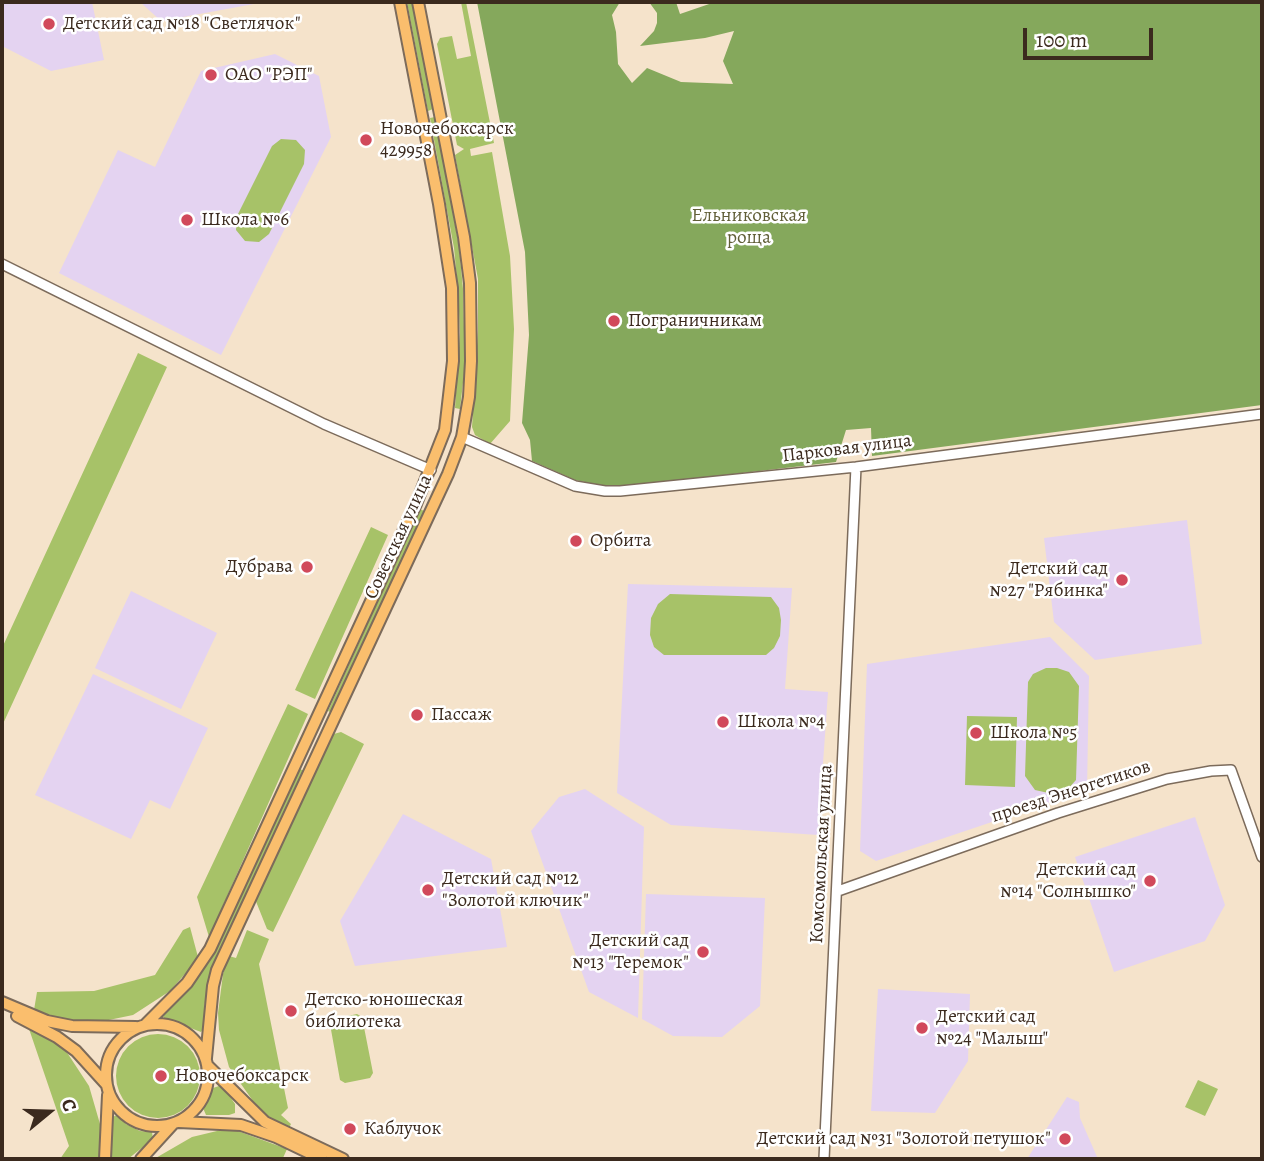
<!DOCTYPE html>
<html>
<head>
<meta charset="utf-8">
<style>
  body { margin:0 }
  #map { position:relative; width:1264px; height:1161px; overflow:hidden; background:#f5e3cb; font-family:Alegreya,serif }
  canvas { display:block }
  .frame { position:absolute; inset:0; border:4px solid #3b2a1e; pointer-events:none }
  .north { position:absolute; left:14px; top:1077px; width:70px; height:70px; -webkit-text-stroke:5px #fff; paint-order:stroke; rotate:71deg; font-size:19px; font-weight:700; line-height:28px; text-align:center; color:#3b2a1e }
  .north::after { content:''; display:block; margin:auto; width:24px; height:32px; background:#3b2a1e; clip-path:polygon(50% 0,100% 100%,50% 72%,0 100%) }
  .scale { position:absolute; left:1023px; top:28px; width:130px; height:32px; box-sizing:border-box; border:4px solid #3b2a1e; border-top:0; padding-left:9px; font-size:21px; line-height:24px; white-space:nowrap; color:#3b2a1e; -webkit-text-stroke:5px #fff; paint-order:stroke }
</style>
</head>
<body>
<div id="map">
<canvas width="1264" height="1161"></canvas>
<div class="frame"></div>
<div class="north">С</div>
<div class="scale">100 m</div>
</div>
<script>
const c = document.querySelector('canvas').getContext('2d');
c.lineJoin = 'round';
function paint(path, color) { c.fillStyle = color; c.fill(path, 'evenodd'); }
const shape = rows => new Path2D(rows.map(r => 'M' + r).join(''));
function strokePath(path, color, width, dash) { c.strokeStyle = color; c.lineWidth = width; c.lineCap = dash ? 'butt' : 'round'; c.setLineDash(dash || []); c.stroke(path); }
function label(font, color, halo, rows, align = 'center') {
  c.font = font + ' Alegreya,serif'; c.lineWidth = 5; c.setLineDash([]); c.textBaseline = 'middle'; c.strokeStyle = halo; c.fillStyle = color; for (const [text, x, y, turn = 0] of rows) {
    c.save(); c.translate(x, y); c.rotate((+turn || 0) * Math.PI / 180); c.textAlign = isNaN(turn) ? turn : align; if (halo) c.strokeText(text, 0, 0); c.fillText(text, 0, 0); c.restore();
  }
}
paint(shape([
  [2,2,92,2,104,60,51,71,2,46],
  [140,2,265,2,161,21],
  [275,54,319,76,331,137,221,355,59,273,118,150,155,167,201,71],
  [1187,520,1202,644,1095,660,1054,622,1044,538],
  [628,584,792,588,785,689,828,692,818,835,671,825,617,793],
  [131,591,217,633,181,709,95,668],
  [1050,637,1089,676,1087,790,876,861,860,851,867,664],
  [93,674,208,728,170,809,150,800,131,839,35,795],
  [585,789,644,827,638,1018,589,992,531,831,559,797],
  [403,814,491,859,507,947,355,966,340,921],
  [1195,817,1225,905,1205,941,1114,972,1075,857],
  [646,894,765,898,760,1006,722,1037,673,1036,642,1019],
  [878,989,970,994,968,1061,935,1113,871,1111],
  [1067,1097,1079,1102,1080,1118,1098,1159,1027,1159]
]), '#e4d3f1');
paint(shape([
  [407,2,412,2,433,109,428,111],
  [461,2,466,2,494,143,470,149,471,156,492,152,510,256,514,329,510,421,490,444,475,435,472,427,478,331,478,279,455,155,464,149,457,145,437,44,440,38,452,36,457,59,471,56],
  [435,117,459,246,463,289,465,365,460,409,455,408,460,333,458,290,454,248,430,118],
  [281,139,296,140,305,150,304,164,269,234,259,242,245,241,236,230,237,216,272,146],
  [138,353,167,367,2,726,2,648],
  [420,509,424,511,332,713,328,711],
  [371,527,388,535,315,699,295,690],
  [670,594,771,597,779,608,781,620,780,636,774,648,766,655,664,655,654,647,650,635,651,618,658,604],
  [1046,668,1057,668,1069,672,1079,686,1076,780,1067,790,1053,794,1035,790,1025,776,1028,682,1033,674],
  [288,704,308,714,209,937,197,897],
  [967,716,1017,717,1015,787,965,785],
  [341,732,364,744,273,932,267,929,255,899,330,735],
  [300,769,304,771,214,964,204,1007,204,1028,201,1032,164,1018,162,1014,196,979,210,961],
  [190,927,198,957,191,967,170,991,133,1015,99,1022,62,1021,34,1010,37,992,94,991,155,975,183,930],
  [247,930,269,939,259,964,288,1108,281,1115,291,1124,288,1130,271,1121,253,1101,229,1067,219,1030,218,1013,223,974,229,956,236,958],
  [357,1014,362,1017,373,1073,370,1078,345,1083,340,1080,330,1024,333,1019],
  [28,1026,57,1042,68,1054,89,1086,100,1124,102,1159,60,1159,69,1146],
  '116 1076a42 42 0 1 1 84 0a42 42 0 1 1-84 0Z',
  [1198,1080,1218,1089,1205,1116,1185,1107],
  [222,1085,235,1104,235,1113,229,1115,206,1115,203,1108,213,1088],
  [119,1115,126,1124,140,1131,152,1132,153,1139,128,1159,110,1159,112,1140,111,1117],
  [235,1130,287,1149,283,1158,154,1159,192,1137,217,1131]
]), '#a7c268');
paint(shape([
  [477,2,620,2,612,15,616,32,618,64,632,83,647,68,681,82,733,84,723,61,734,31,705,38,640,46,654,31,657,23,657,13,649,2,676,2,680,14,715,2,1262,2,1262,405,872,456,871,428,846,430,836,462,615,488,575,480,532,461,530,440,522,423,529,335,525,252]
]), '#85a85c');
const minor = shape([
  [2,264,324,424,431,470],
  [462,437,575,486,605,491,620,491,856,467,1262,414],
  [838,891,1058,813,1167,779,1211,771,1231,770,1262,857],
  [824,1159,856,467]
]);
const major = shape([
  [2,1002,47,1021,72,1026,136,1027],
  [17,1016,57,1037,76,1051,106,1084],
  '106 1075a51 51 0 1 1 102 0a51 51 0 1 1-102 0Z',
  [145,1025,187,983,210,949,416,504,445,430,453,361,452,288,439,204,400,2],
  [206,1058,213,986,217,970,448,474,462,437,469,397,471,361,470,283,464,237,418,2],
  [208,1066,265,1122,343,1159],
  [179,1122,241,1125,276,1137,322,1159],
  [105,1159,108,1095],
  [141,1159,172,1125]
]);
strokePath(minor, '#7c6b5b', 12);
strokePath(major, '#7c6b5b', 14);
strokePath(minor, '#fff', 9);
strokePath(major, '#fabe6d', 10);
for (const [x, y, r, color] of [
  [49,24,7,"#d1495b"],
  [211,75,7,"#d1495b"],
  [366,140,7,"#d1495b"],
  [187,220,7,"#d1495b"],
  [614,321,7,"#d1495b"],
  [576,541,7,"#d1495b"],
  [307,567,7,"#d1495b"],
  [1122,580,7,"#d1495b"],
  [417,715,7,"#d1495b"],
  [723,722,7,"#d1495b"],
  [976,733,7,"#d1495b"],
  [1150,881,7,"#d1495b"],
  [428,890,7,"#d1495b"],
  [703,952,7,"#d1495b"],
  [291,1011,7,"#d1495b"],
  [922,1028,7,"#d1495b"],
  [161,1076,7,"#d1495b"],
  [350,1129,7,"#d1495b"],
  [1065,1139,7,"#d1495b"]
]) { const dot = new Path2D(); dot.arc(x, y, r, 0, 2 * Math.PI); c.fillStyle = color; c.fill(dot); strokePath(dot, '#fff', 2.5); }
label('19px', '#3b2a1e', '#fff', [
  ["Детский сад №18 \"Светлячок\"",63,24],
  ["ОАО \"РЭП\"",225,75],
  ["Новочебоксарск",380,129],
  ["429958",380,151],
  ["Школа №6",201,220],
  ["Пограничникам",628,321],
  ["Орбита",590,541],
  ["Дубрава",293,567,"right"],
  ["Детский сад",1108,569,"right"],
  ["№27 \"Рябинка\"",1108,591,"right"],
  ["Пассаж",431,715],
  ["Школа №4",737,722],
  ["Школа №5",990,733],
  ["Детский сад",1136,870,"right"],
  ["№14 \"Солнышко\"",1136,892,"right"],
  ["Детский сад №12",442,879],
  ["\"Золотой ключик\"",442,901],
  ["Детский сад",689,941,"right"],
  ["№13 \"Теремок\"",689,963,"right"],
  ["Детско-юношеская",305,1000],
  ["библиотека",305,1022],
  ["Детский сад",936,1017],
  ["№24 \"Малыш\"",936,1039],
  ["Новочебоксарск",175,1076],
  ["Каблучок",364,1129],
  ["Детский сад №31 \"Золотой петушок\"",1051,1139,"right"]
], 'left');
label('19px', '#615f38', '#fff', [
  ["Ельниковская",749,216],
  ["роща",749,238]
]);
label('19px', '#3b2a1e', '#fff', [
  ["Парковая улица",847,449,-7],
  ["Советская улица",399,537,-65],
  ["проезд Энергетиков",1071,792,-18],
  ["Комсомольская улица",822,854,-87]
]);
</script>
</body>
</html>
